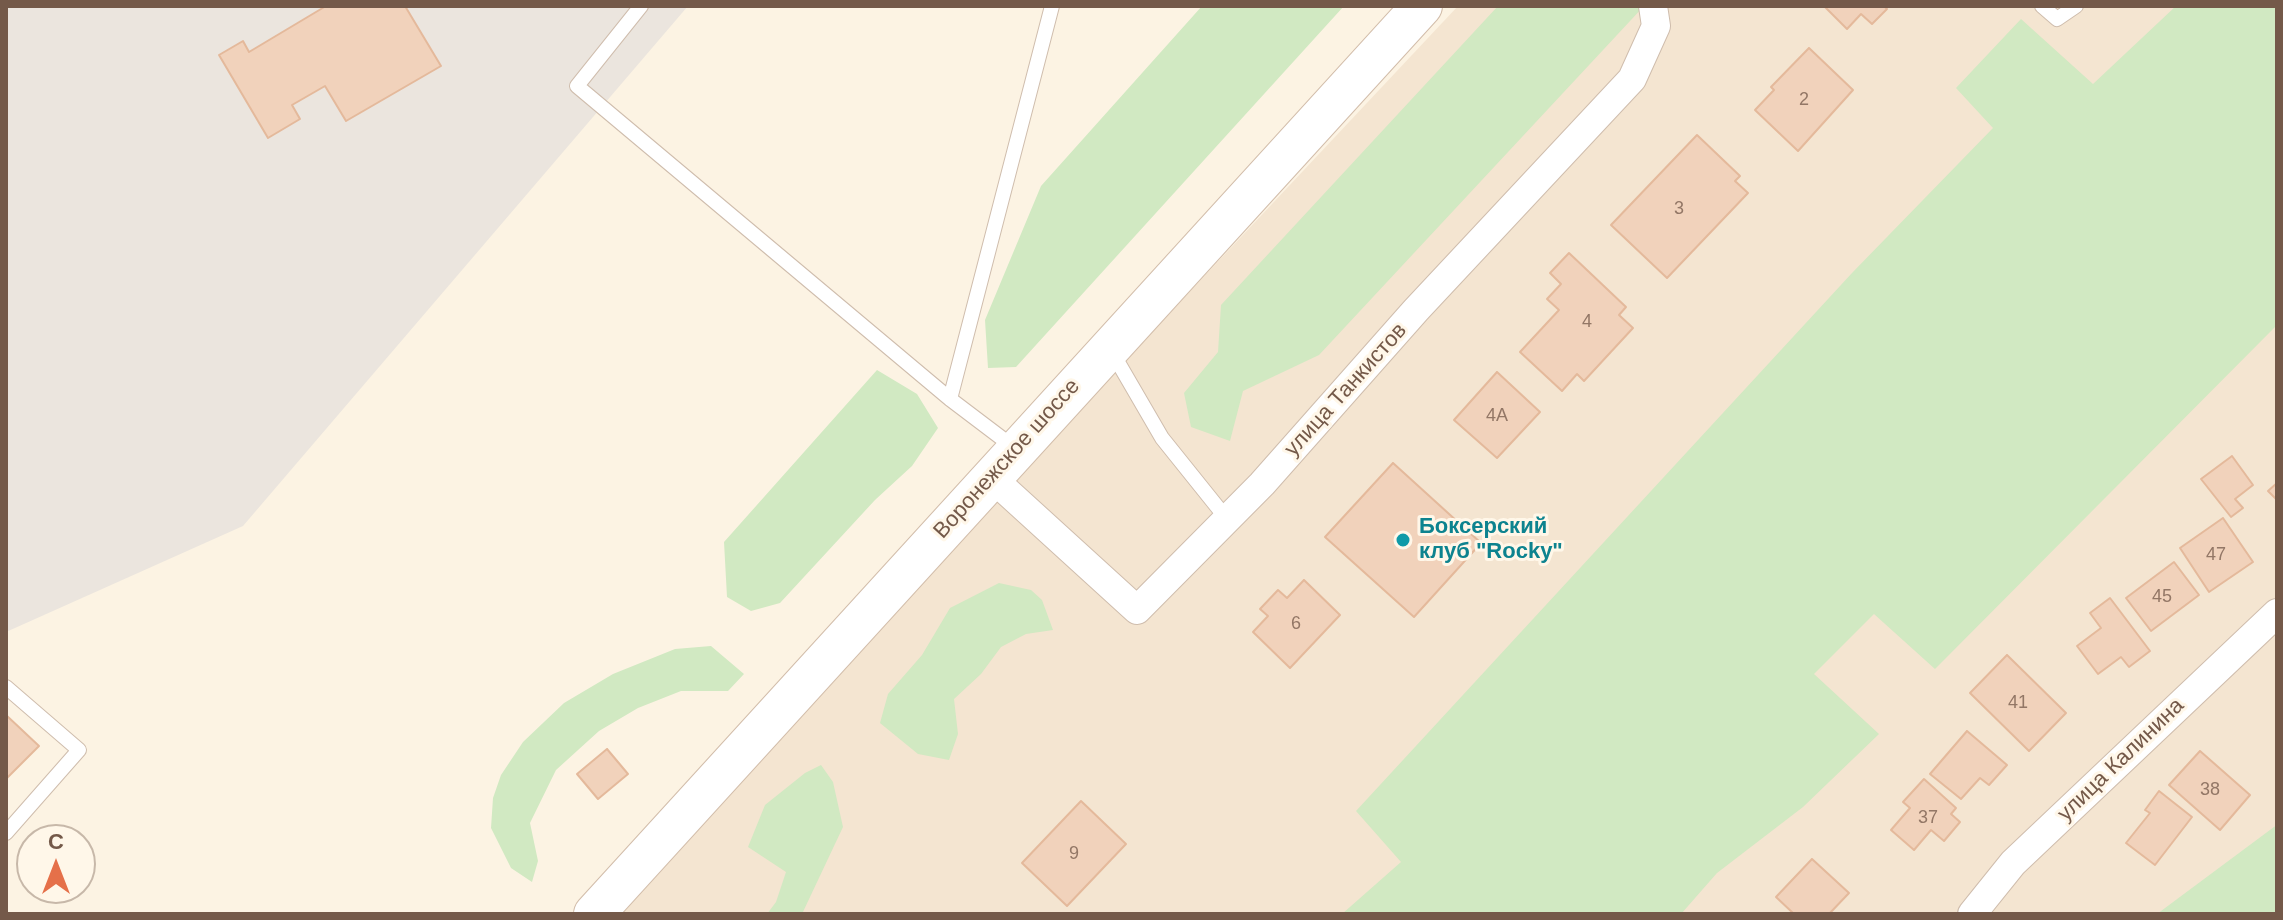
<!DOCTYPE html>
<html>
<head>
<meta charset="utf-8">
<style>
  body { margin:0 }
  #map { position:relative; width:2283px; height:920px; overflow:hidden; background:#fcf3e3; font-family:Arial,sans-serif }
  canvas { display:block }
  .frame { position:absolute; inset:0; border:8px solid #745949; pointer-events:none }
  .north { position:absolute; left:16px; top:824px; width:80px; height:80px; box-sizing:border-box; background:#fff7e9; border:2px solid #c7b8a9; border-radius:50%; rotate:0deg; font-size:22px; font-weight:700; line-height:32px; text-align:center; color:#745949 }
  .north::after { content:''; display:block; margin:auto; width:28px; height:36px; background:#e57049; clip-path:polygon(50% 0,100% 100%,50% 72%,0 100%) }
</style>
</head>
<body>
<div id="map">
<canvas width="2283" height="920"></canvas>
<div class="frame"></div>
<div class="north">С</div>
</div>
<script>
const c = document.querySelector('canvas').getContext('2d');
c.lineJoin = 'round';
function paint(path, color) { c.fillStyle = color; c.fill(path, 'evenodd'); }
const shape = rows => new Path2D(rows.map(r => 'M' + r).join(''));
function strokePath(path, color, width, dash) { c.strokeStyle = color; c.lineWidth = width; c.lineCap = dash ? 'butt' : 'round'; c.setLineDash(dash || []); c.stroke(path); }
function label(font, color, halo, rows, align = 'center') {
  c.font = font + ' Arial,sans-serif'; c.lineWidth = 6; c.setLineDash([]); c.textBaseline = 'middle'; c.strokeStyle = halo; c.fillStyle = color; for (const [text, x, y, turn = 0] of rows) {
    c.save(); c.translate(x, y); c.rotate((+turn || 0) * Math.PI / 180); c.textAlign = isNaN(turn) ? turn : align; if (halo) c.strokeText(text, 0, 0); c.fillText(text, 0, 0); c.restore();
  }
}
paint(shape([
  [1458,6,2277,6,2277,914,605,914]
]), '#f4e5d1');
paint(shape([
  [6,6,688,6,243,526,6,632]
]), '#ebe5de');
paint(shape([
  [1202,6,1344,6,1016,367,988,368,985,320,1041,186],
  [1498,6,1644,6,1319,355,1243,391,1230,441,1191,427,1184,393,1218,352,1221,305],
  [2176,6,2277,6,2277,325,1935,669,1874,614,1814,674,1879,734,1803,807,1717,873,1681,914,1342,914,1401,862,1356,811,1852,273,1993,128,1956,88,2021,19,2093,84],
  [877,370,917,394,938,428,912,466,875,500,780,603,751,611,727,597,724,542],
  [999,583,1031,590,1042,600,1053,630,1026,634,1001,647,981,674,954,699,958,734,949,760,918,754,880,723,888,694,922,655,950,608],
  [711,646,744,674,728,691,681,691,638,708,599,731,556,770,530,823,538,861,532,882,511,868,491,828,493,798,501,775,523,742,564,703,613,674,675,649],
  [821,765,833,782,843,827,802,914,767,914,776,902,786,872,748,847,765,805,805,773],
  [2277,825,2277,914,2157,914,2274,827]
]), '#d1e9c2');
const building = shape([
  [326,6,405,6,441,66,346,121,325,86,292,105,300,119,268,138,219,55,243,41,249,52,326,6],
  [1824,6,1884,6,1887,9,1872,24,1861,14,1847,29,1824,6],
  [1809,48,1853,90,1798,151,1755,110,1774,90,1771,87,1809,48],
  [1697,135,1740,176,1735,181,1748,193,1667,278,1611,225,1697,135],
  [1569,253,1626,307,1619,315,1633,328,1584,381,1577,374,1562,391,1520,352,1559,310,1547,299,1561,284,1550,273,1569,253],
  [1497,372,1540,412,1497,458,1454,420,1497,372],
  [2232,456,2253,485,2235,499,2243,508,2231,517,2201,479,2232,456],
  [1393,463,1481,543,1414,617,1325,537,1393,463],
  [2277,483,2277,500,2268,491,2277,483],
  [2223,518,2253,562,2209,592,2180,548,2223,518],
  [2174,562,2199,595,2151,631,2126,598,2174,562],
  [1304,580,1340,615,1290,668,1253,632,1268,616,1260,609,1278,590,1287,598,1304,580],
  [2110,598,2150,651,2129,667,2121,657,2098,674,2077,646,2101,628,2090,613,2110,598],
  [2007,655,2066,713,2029,751,1970,693,2007,655],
  [6,715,39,746,6,779,6,715],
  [1967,731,2007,765,1989,785,1980,778,1961,799,1930,774,1967,731],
  [607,749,628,774,598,799,577,774,607,749],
  [2200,751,2250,795,2220,830,2169,785,2200,751],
  [1924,779,1956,808,1951,814,1960,822,1944,841,1931,830,1914,850,1891,830,1910,808,1903,802,1924,779],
  [2159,791,2192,817,2155,865,2126,843,2150,813,2145,810,2159,791],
  [1081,801,1126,844,1067,906,1022,863,1081,801],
  [1812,859,1849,893,1829,914,1794,914,1776,897,1812,859]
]);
paint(building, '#f1d2bb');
strokePath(building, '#e4b99b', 2);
const lane = shape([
  [641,6,577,86,950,399,1016,449],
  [2042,6,2057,19,2076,6],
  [1112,352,1162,438,1227,519],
  [950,399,1052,6],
  [6,687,79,750,6,833]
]);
const street = shape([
  [991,477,1137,610,1262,484,1416,310,1632,79,1656,26,1653,6],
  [1972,914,2013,863,2277,613]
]);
const secondary = shape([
  [594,914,1422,6]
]);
strokePath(lane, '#cfbdad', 16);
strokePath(street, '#cfbdad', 30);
strokePath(secondary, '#d2bdaa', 42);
strokePath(lane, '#fff', 14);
strokePath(street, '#fff', 28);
strokePath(secondary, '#fff', 40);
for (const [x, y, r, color] of [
  [1403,540,8,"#0f9aa8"]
]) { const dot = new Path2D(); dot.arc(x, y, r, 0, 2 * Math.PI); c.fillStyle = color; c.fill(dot); strokePath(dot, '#fff7e9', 3); }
label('18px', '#937766', null, [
  ["2",1804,100],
  ["3",1679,209],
  ["4",1587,322],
  ["4А",1497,416],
  ["47",2216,555],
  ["45",2162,597],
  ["6",1296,624],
  ["41",2018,703],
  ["38",2210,790],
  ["37",1928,818],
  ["9",1074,854]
]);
label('22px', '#745949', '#fff7e9', [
  ["улица Танкистов",1346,390,-48],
  ["Воронежское шоссе",1007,459,-48],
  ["улица Калинина",2121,760,-44]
]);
label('bold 22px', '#0d838f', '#fff7e9', [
  ["Боксерский",1419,527],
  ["клуб \"Rocky\"",1419,552]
], 'left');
</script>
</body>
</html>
